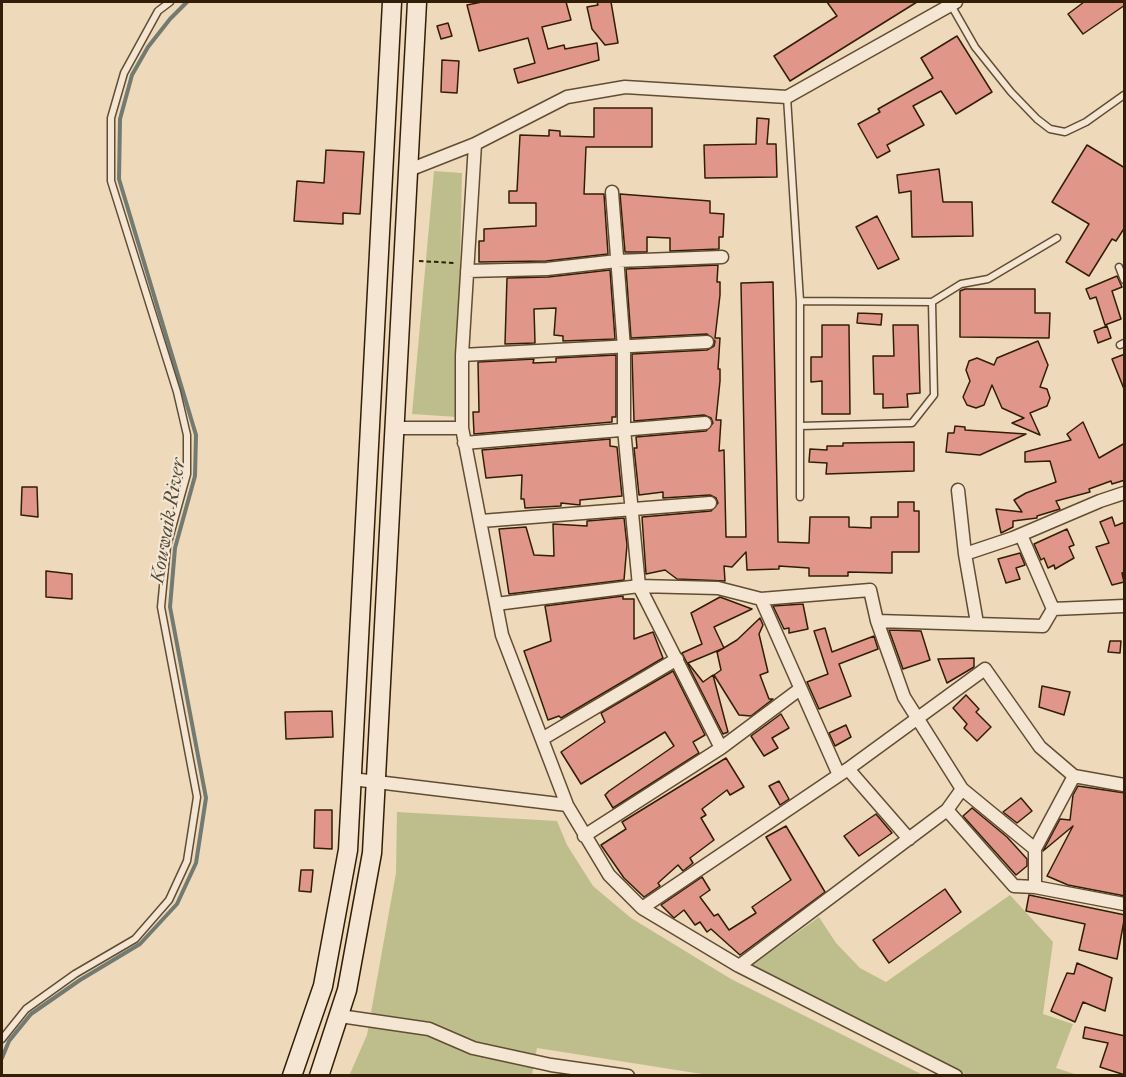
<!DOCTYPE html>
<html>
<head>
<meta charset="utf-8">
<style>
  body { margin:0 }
  #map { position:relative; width:1126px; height:1077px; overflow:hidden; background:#eed9ba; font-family:"IM FELL French Canon",serif }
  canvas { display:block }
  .frame { position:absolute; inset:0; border:3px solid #321e07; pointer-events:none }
</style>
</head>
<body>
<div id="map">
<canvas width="1126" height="1077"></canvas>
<div class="frame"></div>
</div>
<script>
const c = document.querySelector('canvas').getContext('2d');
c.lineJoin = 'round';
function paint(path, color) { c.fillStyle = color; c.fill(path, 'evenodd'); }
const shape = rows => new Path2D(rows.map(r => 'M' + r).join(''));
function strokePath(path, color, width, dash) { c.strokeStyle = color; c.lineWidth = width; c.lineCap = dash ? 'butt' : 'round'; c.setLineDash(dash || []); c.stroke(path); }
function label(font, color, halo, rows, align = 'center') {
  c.font = font + ' "IM FELL French Canon",serif'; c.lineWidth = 4.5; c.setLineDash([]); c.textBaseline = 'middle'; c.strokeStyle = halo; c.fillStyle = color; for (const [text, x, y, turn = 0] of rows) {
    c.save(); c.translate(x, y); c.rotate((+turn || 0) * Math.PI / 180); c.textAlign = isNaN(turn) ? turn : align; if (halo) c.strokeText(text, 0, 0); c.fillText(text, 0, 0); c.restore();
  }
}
paint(shape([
  [434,171,462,173,457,417,412,414],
  [397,812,557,821,567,845,593,886,631,918,731,979,923,1075,708,1075,537,1048,532,1075,349,1076,367,1035,396,873],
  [1010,895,1053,942,1043,1014,1073,1024,1056,1068,1078,1075,967,1075,750,966,819,917,836,943,860,968,886,982]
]), '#bebe8c');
strokePath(shape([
  [2,1058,9,1041,31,1014,80,980,140,944,177,904,196,863,206,798,170,607,175,548,195,476,196,435,119,179,120,119,132,75,148,47,170,19,187,2]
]), '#727a71', 4);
const building = shape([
  [482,2,566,2,571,20,542,27,548,49,564,45,565,49,597,43,599,60,518,83,514,69,535,63,528,38,479,51,467,5,482,2],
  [597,2,611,2,618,43,605,45,592,29,587,7,598,5,597,2],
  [827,2,917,2,790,81,774,56,837,16,827,2],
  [1084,2,1125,2,1125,5,1083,34,1068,14,1084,2],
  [448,23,452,36,441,39,437,26,448,23],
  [957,36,992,92,956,114,941,91,913,106,924,125,887,145,890,151,877,158,858,124,880,112,878,109,933,78,921,58,957,36],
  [442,60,459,61,457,93,441,92,442,60],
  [594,108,652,108,652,147,586,147,584,194,604,194,608,254,546,261,479,262,479,241,484,241,484,229,536,226,536,203,509,203,509,191,517,191,520,135,549,136,549,130,560,131,560,136,594,137,594,108],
  [757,118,769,119,767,144,776,144,777,177,705,178,704,145,756,144,757,118],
  [1087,145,1125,168,1125,227,1116,241,1112,239,1089,276,1066,262,1089,224,1052,202,1087,145],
  [326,150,364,152,360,214,343,213,343,224,294,221,297,181,324,183,326,150],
  [939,169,943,202,972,202,973,236,912,237,911,191,899,193,897,175,939,169],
  [620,194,710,201,710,213,724,214,723,237,719,237,719,249,670,251,670,238,647,237,647,252,625,252,620,194],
  [877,216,899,259,878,269,856,227,877,216],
  [718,265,717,282,720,282,720,295,715,338,720,338,718,369,720,369,720,381,716,420,721,420,719,451,724,450,726,537,746,537,741,283,773,282,778,542,809,543,810,517,849,517,849,527,871,528,871,517,898,517,898,502,914,502,914,511,919,511,919,552,892,552,892,573,848,572,848,576,809,576,809,568,779,566,779,569,747,570,746,552,732,567,724,566,725,581,677,579,665,570,646,574,642,517,711,511,718,503,716,498,710,495,663,498,663,492,639,495,634,448,637,448,636,437,706,431,713,423,711,418,704,415,634,421,632,354,707,350,714,346,715,341,707,334,631,338,626,269,718,265],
  [610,270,615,339,563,341,563,336,554,335,556,308,534,309,535,343,505,344,507,278,548,277,610,270],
  [1117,276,1122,287,1112,291,1121,319,1105,325,1096,297,1090,299,1086,289,1117,276],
  [965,289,1035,289,1035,313,1050,313,1049,338,960,337,960,291,965,289],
  [858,313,882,314,881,325,857,323,858,313],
  [822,325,849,325,850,414,822,414,822,381,811,382,811,357,822,357,822,325],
  [893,325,918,325,920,393,907,394,908,407,883,408,883,394,874,394,873,356,894,356,893,325],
  [1107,326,1111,338,1098,343,1094,331,1107,326],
  [1038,341,1048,365,1040,387,1047,389,1050,398,1047,406,1030,413,1040,435,1012,423,1024,418,1002,408,992,385,984,405,976,408,967,405,963,397,970,381,966,370,969,361,977,358,994,365,997,358,1038,341],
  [1125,354,1125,389,1124,389,1112,359,1125,354],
  [616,355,616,417,612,417,612,422,474,434,473,412,479,412,478,362,534,359,533,363,556,362,556,358,616,355],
  [1083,422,1099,458,1125,443,1125,480,1112,484,1111,481,1089,489,1090,492,1056,501,1060,509,1037,516,1037,518,1013,521,1013,527,1001,533,996,509,1022,512,1014,500,1026,493,1056,482,1050,461,1025,462,1025,452,1071,440,1067,434,1083,422],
  [955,426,965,427,965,430,1026,434,980,455,946,452,948,433,954,433,955,426],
  [610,439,610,446,617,447,622,496,580,500,580,505,561,503,561,506,525,508,524,499,521,499,522,475,486,478,482,450,610,439],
  [914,442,914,471,826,474,827,463,809,462,810,449,827,450,827,446,843,446,843,443,914,442],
  [22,487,37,487,38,517,21,515,22,487],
  [1112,517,1115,526,1125,522,1125,572,1122,573,1124,582,1112,585,1096,547,1109,543,1100,522,1112,517],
  [624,518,627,545,624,580,509,594,499,529,526,527,534,555,554,556,553,524,587,526,587,521,624,518],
  [1067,529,1074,545,1069,547,1074,558,1055,569,1054,565,1048,568,1044,558,1041,560,1034,544,1067,529],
  [1020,553,1025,565,1016,568,1020,579,1006,583,998,559,1020,553],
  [46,571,72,574,72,599,46,597,46,571],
  [623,596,623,599,634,599,634,639,653,632,663,658,561,718,559,716,548,720,524,651,551,641,545,606,623,596],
  [720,597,752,609,714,627,724,648,688,663,703,682,713,675,728,732,723,734,682,653,702,644,691,613,720,597],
  [803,604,808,629,789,633,789,628,784,629,773,606,803,604],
  [760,618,763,625,759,634,768,672,760,675,769,699,773,699,751,716,739,715,714,675,721,670,717,652,737,640,760,618],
  [825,628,832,652,874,636,878,649,839,664,851,696,819,709,807,682,828,674,814,631,825,628],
  [889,630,921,631,930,660,903,669,889,630],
  [1110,641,1121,641,1120,653,1108,652,1110,641],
  [974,658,974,667,947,683,938,659,974,658],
  [673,671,705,735,693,742,699,753,613,808,605,795,609,791,674,746,665,732,581,784,561,752,605,722,601,713,673,671],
  [1042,686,1070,692,1064,715,1039,707,1042,686],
  [966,695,979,709,976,712,991,727,977,741,964,728,967,724,953,708,966,695],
  [332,711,333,737,286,739,285,712,332,711],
  [781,714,789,728,772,738,778,748,764,756,751,736,781,714],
  [846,725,851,737,835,746,829,733,846,725],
  [726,758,744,787,730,795,727,790,702,809,706,815,701,818,714,840,690,858,693,863,683,871,678,865,658,883,660,886,644,897,624,878,601,845,626,829,622,822,726,758],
  [779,781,789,799,780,805,769,786,779,781],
  [1078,786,1125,793,1125,896,1068,885,1047,876,1073,826,1043,851,1060,819,1070,820,1073,795,1078,786],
  [1021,798,1032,811,1017,823,1003,812,1021,798],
  [972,808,1007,837,1027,859,1027,866,1016,875,963,816,972,808],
  [315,810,332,810,332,849,314,848,315,810],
  [876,814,892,833,859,856,844,836,876,814],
  [786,826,825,892,740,955,711,929,707,932,700,922,695,925,684,910,674,918,661,905,702,877,710,890,700,897,714,916,718,914,729,930,756,913,752,907,791,880,766,837,786,826],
  [301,870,313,870,311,892,299,891,301,870],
  [945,889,961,912,889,963,873,940,945,889],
  [1029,895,1125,915,1117,959,1079,950,1085,924,1026,911,1029,895],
  [1077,963,1112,978,1105,1011,1083,1002,1075,1022,1051,1011,1067,973,1074,974,1077,963],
  [1085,1027,1125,1036,1125,1075,1100,1067,1108,1043,1083,1038,1085,1027]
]);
paint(building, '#e09789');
strokePath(building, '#321e07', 1.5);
const lane = shape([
  [951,5,975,47,1011,92,1037,119,1050,129,1065,132,1086,122,1124,95],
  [787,97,800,301,800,497],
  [1119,267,1124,280],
  [800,301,932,302,961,284,988,279,1057,238],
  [1120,345,1124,343],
  [800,426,912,423,934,395,932,302],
  [2,1039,26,1009,75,974,135,939,169,900,187,861,197,797,161,607,167,546,187,474,187,435,177,392,111,181,111,118,124,73,158,11,170,2]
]);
const street = shape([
  [409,170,475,144],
  [612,192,624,348,624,429,639,586,721,748],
  [467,271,547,269,617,261,722,257],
  [462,355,707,342],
  [395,428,462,428,502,635,567,805,609,875,642,908,739,966,956,1076],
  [462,428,462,355,475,144,567,97,625,87,787,97,956,2],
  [464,443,705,423],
  [958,490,965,554],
  [481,521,710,503],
  [1021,535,1053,609],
  [761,599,839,775],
  [496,604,639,586,718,588,761,599,870,590,877,621,904,697,962,789,1035,849,1035,887,1124,904],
  [877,621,1043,626,1053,609,1124,606],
  [977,623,965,554,1013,538,1100,501,1124,493],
  [542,739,677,659],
  [848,769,909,839],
  [352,779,567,805],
  [947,810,1014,886,1035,887],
  [584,836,721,748,800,689],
  [1035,849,1074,776,1124,785],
  [642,908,848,769,985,669,1040,747,1074,776],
  [739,966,947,810,962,789],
  [340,1016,429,1029,473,1048,551,1065,628,1076]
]);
const secondary = shape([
  [292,1076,323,986,348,850,392,2],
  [319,1076,347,990,372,853,417,2]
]);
strokePath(lane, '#614d34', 9);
strokePath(street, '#614d34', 15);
strokePath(secondary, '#321e07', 21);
strokePath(shape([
  [419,261,455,263]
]), '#321e07', 2, [4.5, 3]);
strokePath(lane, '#f4e6d2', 6);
strokePath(street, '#f4e6d2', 12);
strokePath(secondary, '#f4e6d2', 18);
label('italic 20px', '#524c3c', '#f4e6d2', [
  ["Kouwaik River",169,521,-80]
]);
</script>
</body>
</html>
